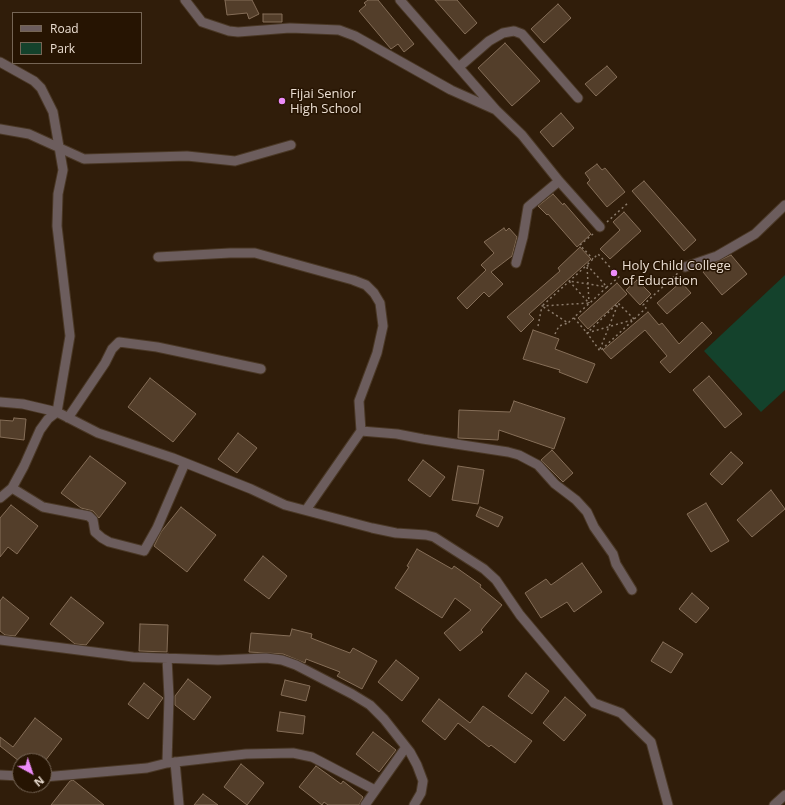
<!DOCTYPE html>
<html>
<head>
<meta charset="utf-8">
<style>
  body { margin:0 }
  #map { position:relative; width:785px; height:805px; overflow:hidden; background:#301d0a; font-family:"Open Sans",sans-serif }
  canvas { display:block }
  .legend { position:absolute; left:12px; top:12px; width:130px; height:52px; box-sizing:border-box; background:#261402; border:1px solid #756555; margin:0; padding:5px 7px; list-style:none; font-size:12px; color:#ebded2 }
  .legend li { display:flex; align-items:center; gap:8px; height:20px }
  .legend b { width:20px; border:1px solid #756555 }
  .north { position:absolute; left:12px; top:753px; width:40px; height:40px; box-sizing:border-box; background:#261402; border:1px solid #756555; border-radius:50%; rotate:140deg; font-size:11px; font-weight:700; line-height:16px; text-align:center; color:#ebded2 }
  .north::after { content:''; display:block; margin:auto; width:14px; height:18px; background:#ed8cf9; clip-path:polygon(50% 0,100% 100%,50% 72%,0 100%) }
</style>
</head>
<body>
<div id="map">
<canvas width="785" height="805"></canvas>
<ul class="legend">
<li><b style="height:5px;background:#6c5d5d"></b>Road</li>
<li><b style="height:11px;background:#14422c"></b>Park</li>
</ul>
<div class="north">N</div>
</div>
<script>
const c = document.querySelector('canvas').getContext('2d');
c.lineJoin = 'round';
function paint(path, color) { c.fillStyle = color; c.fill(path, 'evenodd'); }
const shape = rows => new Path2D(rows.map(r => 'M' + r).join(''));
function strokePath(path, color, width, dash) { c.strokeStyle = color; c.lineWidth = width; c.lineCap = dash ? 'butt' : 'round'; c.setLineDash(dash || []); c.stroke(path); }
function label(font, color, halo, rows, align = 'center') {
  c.font = font + ' "Open Sans",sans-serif'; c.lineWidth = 3; c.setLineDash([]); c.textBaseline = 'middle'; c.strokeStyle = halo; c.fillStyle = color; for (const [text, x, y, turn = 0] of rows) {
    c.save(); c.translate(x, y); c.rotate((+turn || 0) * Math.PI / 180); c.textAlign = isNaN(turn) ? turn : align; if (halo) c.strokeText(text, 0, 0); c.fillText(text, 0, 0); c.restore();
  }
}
paint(shape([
  [785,275,785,390,761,412,704,351]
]), '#14422c');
const building = shape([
  [225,0,252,0,259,14,249,19,247,13,227,15,225,0],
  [368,0,378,0,414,44,404,52,398,44,391,49,359,11,366,5,364,3,368,0],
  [435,0,457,0,477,23,465,34,435,0],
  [558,4,571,18,544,43,531,29,558,4],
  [263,14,282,14,282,22,263,22,263,14],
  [505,43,540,81,512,106,478,68,505,43],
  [607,66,617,77,596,96,585,84,607,66],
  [561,113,574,128,553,147,540,132,561,113],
  [597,164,602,170,605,168,625,192,607,207,587,183,590,180,585,173,597,164],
  [644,181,696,240,684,251,632,191,644,181],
  [553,194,563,205,564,203,591,234,577,247,548,214,547,215,538,206,553,194],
  [624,212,641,231,610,259,600,249,620,230,613,222,624,212],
  [504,228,506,231,509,228,517,237,512,256,491,272,503,284,489,297,484,292,467,309,457,298,486,270,481,265,494,253,484,242,504,228],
  [580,247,591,259,529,314,534,319,521,332,507,317,560,271,558,268,580,247],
  [731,255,747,274,722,295,703,272,712,264,731,255],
  [637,280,651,294,640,305,626,290,637,280],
  [681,282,691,293,667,314,657,303,681,282],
  [617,283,627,294,588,329,578,318,617,283],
  [648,312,659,325,662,323,679,344,702,322,712,333,670,373,660,362,667,356,645,330,611,359,603,350,648,312],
  [533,330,559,339,555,349,595,364,587,383,559,372,560,370,523,359,533,330],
  [709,376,742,414,725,428,693,390,709,376],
  [150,378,196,414,173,442,128,407,150,378],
  [514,401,565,418,554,449,499,430,498,440,458,438,459,410,510,412,514,401],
  [14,418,26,419,24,440,0,437,0,420,13,421,14,418],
  [238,433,257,448,237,473,218,459,238,433],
  [552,450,573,473,563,482,541,460,552,450],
  [731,452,743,463,722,485,710,474,731,452],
  [90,456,126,483,99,518,93,511,81,508,61,493,90,456],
  [423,460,445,477,430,497,408,480,423,460],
  [458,466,484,470,478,504,452,500,458,466],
  [771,490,785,509,752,537,737,520,771,490],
  [706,503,729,541,711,552,687,514,706,503],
  [11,505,38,526,17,554,8,547,0,557,0,518,11,505],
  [181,507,216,535,187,572,154,546,161,532,181,507],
  [480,507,503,517,498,527,476,516,480,507],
  [417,549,452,569,454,566,481,585,480,587,502,605,481,630,483,632,460,651,444,633,471,610,455,598,442,618,395,588,409,567,407,566,417,549],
  [263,556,287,576,269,599,244,580,263,556],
  [582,563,602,592,574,612,567,602,541,618,525,593,546,579,551,585,582,563],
  [692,593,709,608,696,623,679,609,692,593],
  [3,597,29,618,15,636,5,635,0,631,0,601,3,597],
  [71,597,104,623,86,645,75,644,50,624,71,597],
  [140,624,168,625,167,652,139,651,140,624],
  [292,629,312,634,311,638,350,653,353,648,377,661,362,689,337,676,340,672,306,659,305,663,283,654,249,652,251,633,290,636,292,629],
  [663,642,683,654,671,673,651,661,663,642],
  [396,660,419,678,402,701,378,682,396,660],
  [526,673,549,691,532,714,508,696,526,673],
  [188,679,211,697,194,720,175,705,175,696,188,679],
  [285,680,310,686,306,701,281,695,285,680],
  [144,683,163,698,148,719,128,704,144,683],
  [565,697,586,715,564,741,543,723,565,697],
  [439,699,470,723,483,706,532,741,515,763,491,745,489,747,458,723,445,740,422,721,439,699],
  [280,712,305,716,303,734,277,731,280,712],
  [35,718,62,739,45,761,19,761,0,746,0,737,13,747,35,718],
  [373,732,396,750,379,772,356,754,373,732],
  [241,764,264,783,247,805,224,787,241,764],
  [316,766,341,784,343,781,363,797,359,805,328,805,324,802,322,805,299,787,316,766],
  [73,780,104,805,51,805,70,781,73,780],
  [203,794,218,805,194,805,203,794]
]);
paint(building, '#533e2a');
strokePath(building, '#856e58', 1);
const minor = shape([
  [185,0,202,22,229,31,238,32,290,28,339,30,355,36,451,90,496,110],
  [400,0,496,110,522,135,559,181,600,227],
  [0,62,34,81,41,88,53,112,63,170,58,194,57,226,70,336,57,412,48,419,40,430,24,466,12,488,43,507,89,516,93,520,95,532,102,538,109,542,144,551,157,528,185,463],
  [459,67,489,41,503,33,514,31,522,34,578,98],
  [0,129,29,134,84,159,187,156,235,161,291,145],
  [158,257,230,253,255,253,353,280,366,285,374,293,380,303,383,326,377,353,359,401,361,431],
  [516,263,523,237,528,207,559,181],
  [685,267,717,256,755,234,785,205],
  [0,402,23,404,57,412,98,433,173,458,251,489,285,505,372,528,396,533,426,535,434,537,484,569,496,580,520,615,594,703,621,713,651,742,668,805],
  [68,418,105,363,112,349,119,342,157,347,261,369],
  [0,498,12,488],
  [306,510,361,431,397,434,423,439,508,452,519,455,538,465,555,484,576,500,587,512,594,527,613,554,616,564,632,590],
  [0,640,133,657,218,660,266,658,282,660,296,665,352,694,370,705,384,719,410,752,417,765,423,781,421,793,414,805],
  [175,762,179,805],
  [167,763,169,697,167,658],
  [0,775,20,776],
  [44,777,147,768,167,763,246,754,293,753,312,757,375,790],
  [365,805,406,747],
  [774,805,785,795]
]);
strokePath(minor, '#4a3826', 11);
strokePath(shape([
  [607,222,629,202],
  [593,234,580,245,593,259],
  [587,265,607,287,568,323,542,306,587,265],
  [574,318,587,333,632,320],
  [634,319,618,303,587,333,600,351,646,308,643,305,679,272],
  [538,326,542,306,589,303,569,281,607,287,619,277,598,254,587,265,589,303],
  [555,334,559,326,568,323],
  [600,349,618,304]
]), '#8c7c6c', 1.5, [2, 3]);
strokePath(minor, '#6c5d5d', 9);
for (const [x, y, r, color] of [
  [282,101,4,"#ed8cf9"],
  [614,273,4,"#ed8cf9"]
]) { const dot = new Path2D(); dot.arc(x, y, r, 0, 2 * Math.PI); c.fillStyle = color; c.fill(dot); strokePath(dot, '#261402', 1.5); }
label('13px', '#ebded2', '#261402', [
  ["Fijai Senior",290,94],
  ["High School",290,109],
  ["Holy Child College",622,266],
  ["of Education",622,281]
], 'left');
</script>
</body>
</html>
